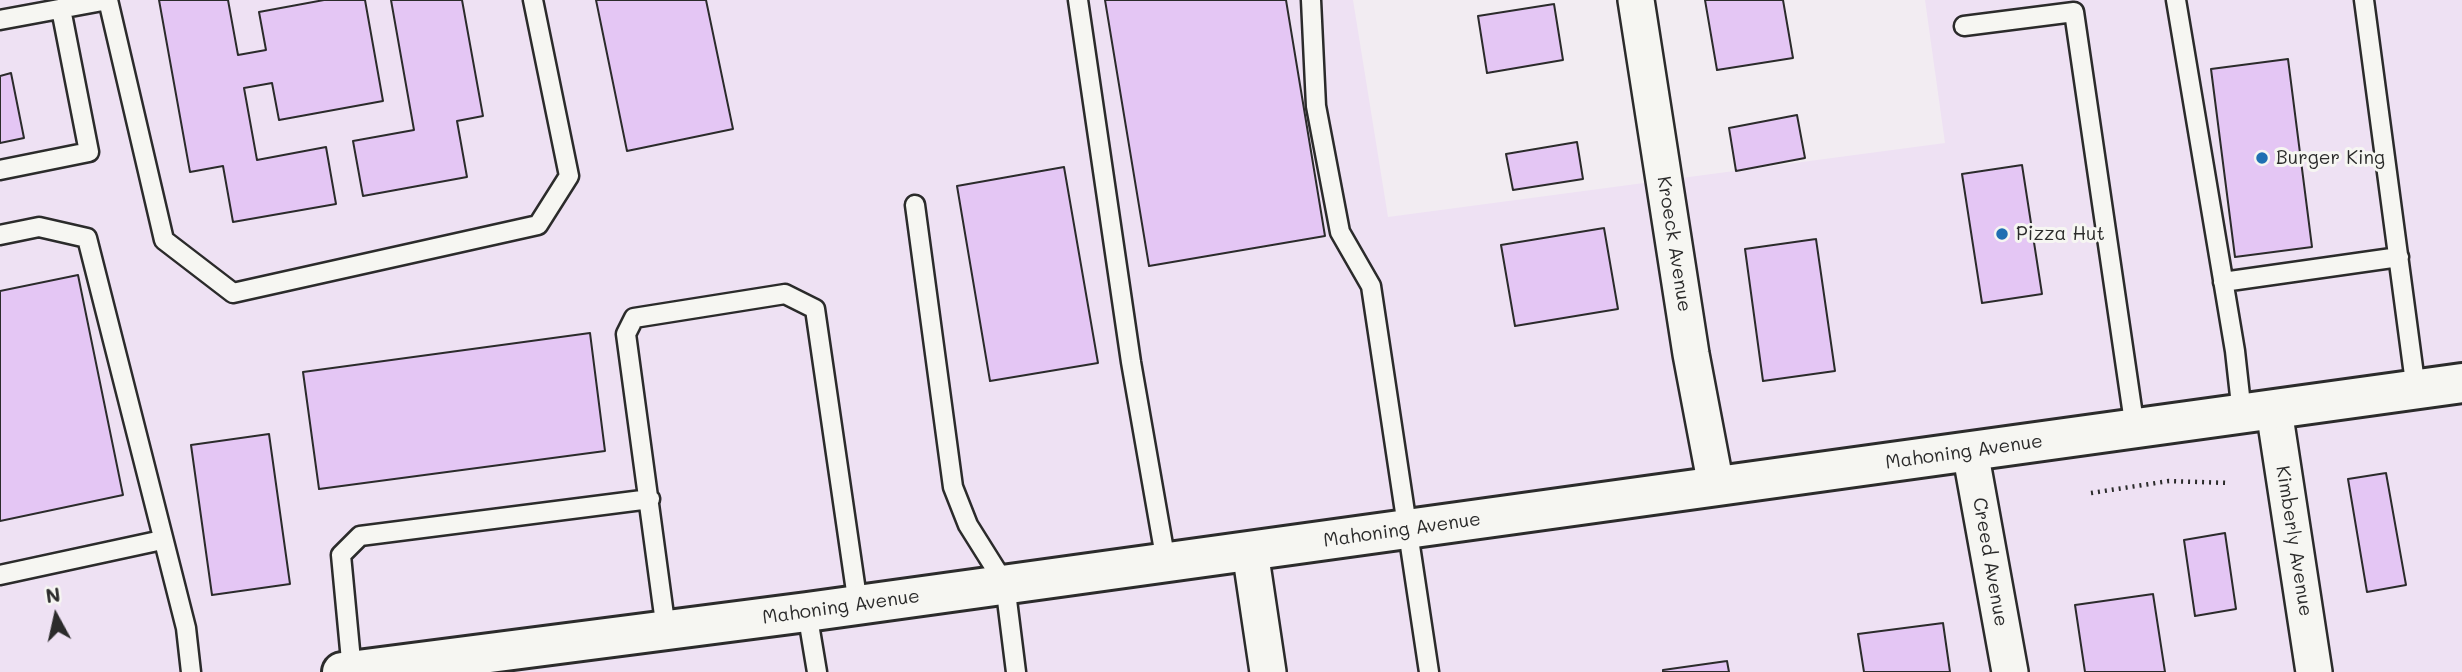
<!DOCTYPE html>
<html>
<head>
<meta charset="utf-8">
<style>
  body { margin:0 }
  #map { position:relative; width:2462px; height:672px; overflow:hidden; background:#f2ecf2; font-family:Mali,sans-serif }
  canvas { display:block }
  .north { position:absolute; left:21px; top:581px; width:70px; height:70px; -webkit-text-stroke:5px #f6f6f2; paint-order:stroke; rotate:352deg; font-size:19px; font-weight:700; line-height:28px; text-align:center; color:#2b2b2b }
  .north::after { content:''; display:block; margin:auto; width:24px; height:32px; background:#2b2b2b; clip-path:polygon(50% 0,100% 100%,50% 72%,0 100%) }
</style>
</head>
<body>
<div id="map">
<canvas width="2462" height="672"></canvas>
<div class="north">N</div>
</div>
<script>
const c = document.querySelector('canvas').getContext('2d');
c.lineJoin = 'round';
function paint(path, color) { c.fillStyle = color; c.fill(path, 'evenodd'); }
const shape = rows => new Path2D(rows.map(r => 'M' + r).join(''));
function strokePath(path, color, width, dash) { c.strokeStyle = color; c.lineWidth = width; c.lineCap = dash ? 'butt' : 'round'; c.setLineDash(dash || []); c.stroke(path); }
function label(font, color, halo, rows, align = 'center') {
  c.font = font + ' Mali,sans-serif'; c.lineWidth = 6; c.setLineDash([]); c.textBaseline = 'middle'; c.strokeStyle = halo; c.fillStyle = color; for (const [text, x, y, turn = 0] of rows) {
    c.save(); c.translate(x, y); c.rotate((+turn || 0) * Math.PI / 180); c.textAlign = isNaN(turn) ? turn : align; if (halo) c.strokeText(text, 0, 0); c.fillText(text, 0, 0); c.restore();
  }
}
paint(shape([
  [0,0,1353,0,1388,217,1945,143,1925,0,2462,0,2462,672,0,672]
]), '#eee1f3');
const building = shape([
  [159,0,228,0,238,55,266,50,259,12,324,0,365,0,383,101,279,120,272,83,244,88,257,160,326,147,336,204,233,222,223,166,190,172,159,0],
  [391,0,462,0,483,116,457,121,467,177,363,196,353,141,414,130,391,0],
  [596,0,706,0,733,129,627,151,596,0],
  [1105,0,1286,0,1325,236,1149,266,1105,0],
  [1705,0,1783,0,1793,58,1717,70,1705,0],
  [1554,4,1563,60,1487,73,1478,16,1554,4],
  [2288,59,2312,247,2235,257,2211,69,2288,59],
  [11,73,24,138,0,143,0,76,11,73],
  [1797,115,1805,158,1736,171,1729,128,1797,115],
  [1577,142,1583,179,1513,190,1506,154,1577,142],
  [2022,165,2042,294,1982,303,1962,174,2022,165],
  [1064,167,1098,363,990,381,957,186,1064,167],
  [1604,228,1618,309,1515,326,1501,245,1604,228],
  [1816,239,1835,371,1763,381,1745,249,1816,239],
  [78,275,123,495,0,521,0,291,78,275],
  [590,333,605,451,319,489,303,372,590,333],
  [269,434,290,584,212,595,191,445,269,434],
  [2386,473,2406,585,2367,592,2348,479,2386,473],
  [2225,533,2236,609,2195,616,2184,540,2225,533],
  [2153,594,2165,672,2085,672,2075,605,2153,594],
  [1943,623,1950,672,1864,672,1858,634,1943,623],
  [1727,661,1729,672,1663,672,1663,670,1727,661]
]);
paint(building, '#e4c6f4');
strokePath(building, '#2b2b2b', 2);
const lane = shape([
  [108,0,164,240,233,293,538,225,569,176,533,0],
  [1078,0,1131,362,1166,562],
  [1311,0,1316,106,1340,232,1371,286,1429,672],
  [2176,0,2235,351,2242,414],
  [2364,0,2416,390],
  [0,20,108,0],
  [1964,26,2074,12,2135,429],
  [0,170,89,152,61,9],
  [915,205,953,487,968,525,1005,584,1016,672],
  [0,235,39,227,87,238,186,628,191,672],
  [2223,282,2399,257],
  [0,575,162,540],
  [807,612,817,672],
  [666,630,626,334,634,318,785,294,815,309,858,605],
  [352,671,341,555,360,536,650,499]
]);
const street = shape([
  [1636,0,1691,354,1716,486],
  [2274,410,2314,672],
  [1970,451,2010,672],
  [1250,551,1268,672]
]);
const primary = shape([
  [342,672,807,612,2462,383]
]);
strokePath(lane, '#2b2b2b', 23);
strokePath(street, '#2b2b2b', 40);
strokePath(primary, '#2b2b2b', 44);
strokePath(shape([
  [2091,493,2169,481,2229,483]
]), '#2b2b2b', 4.5, [2, 5]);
strokePath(lane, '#f6f6f2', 18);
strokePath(street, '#f6f6f2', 35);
strokePath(primary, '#f6f6f2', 38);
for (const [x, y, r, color] of [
  [2262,158,7,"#1f6fb2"],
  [2002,234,7,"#1f6fb2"]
]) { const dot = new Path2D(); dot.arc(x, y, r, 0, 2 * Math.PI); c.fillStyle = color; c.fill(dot); strokePath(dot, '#f6f6f2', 2.5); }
label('19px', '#2b2b2b', '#f6f6f2', [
  ["Burger King",2276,158],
  ["Pizza Hut",2016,234]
], 'left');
label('19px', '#2b2b2b', '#f6f6f2', [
  ["Kroeck Avenue",1674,244,81],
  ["Mahoning Avenue",1964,452,-8],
  ["Mahoning Avenue",1402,530,-8],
  ["Kimberly Avenue",2294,541,81],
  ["Creed Avenue",1990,562,80],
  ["Mahoning Avenue",841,607,-8]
]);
</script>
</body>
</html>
